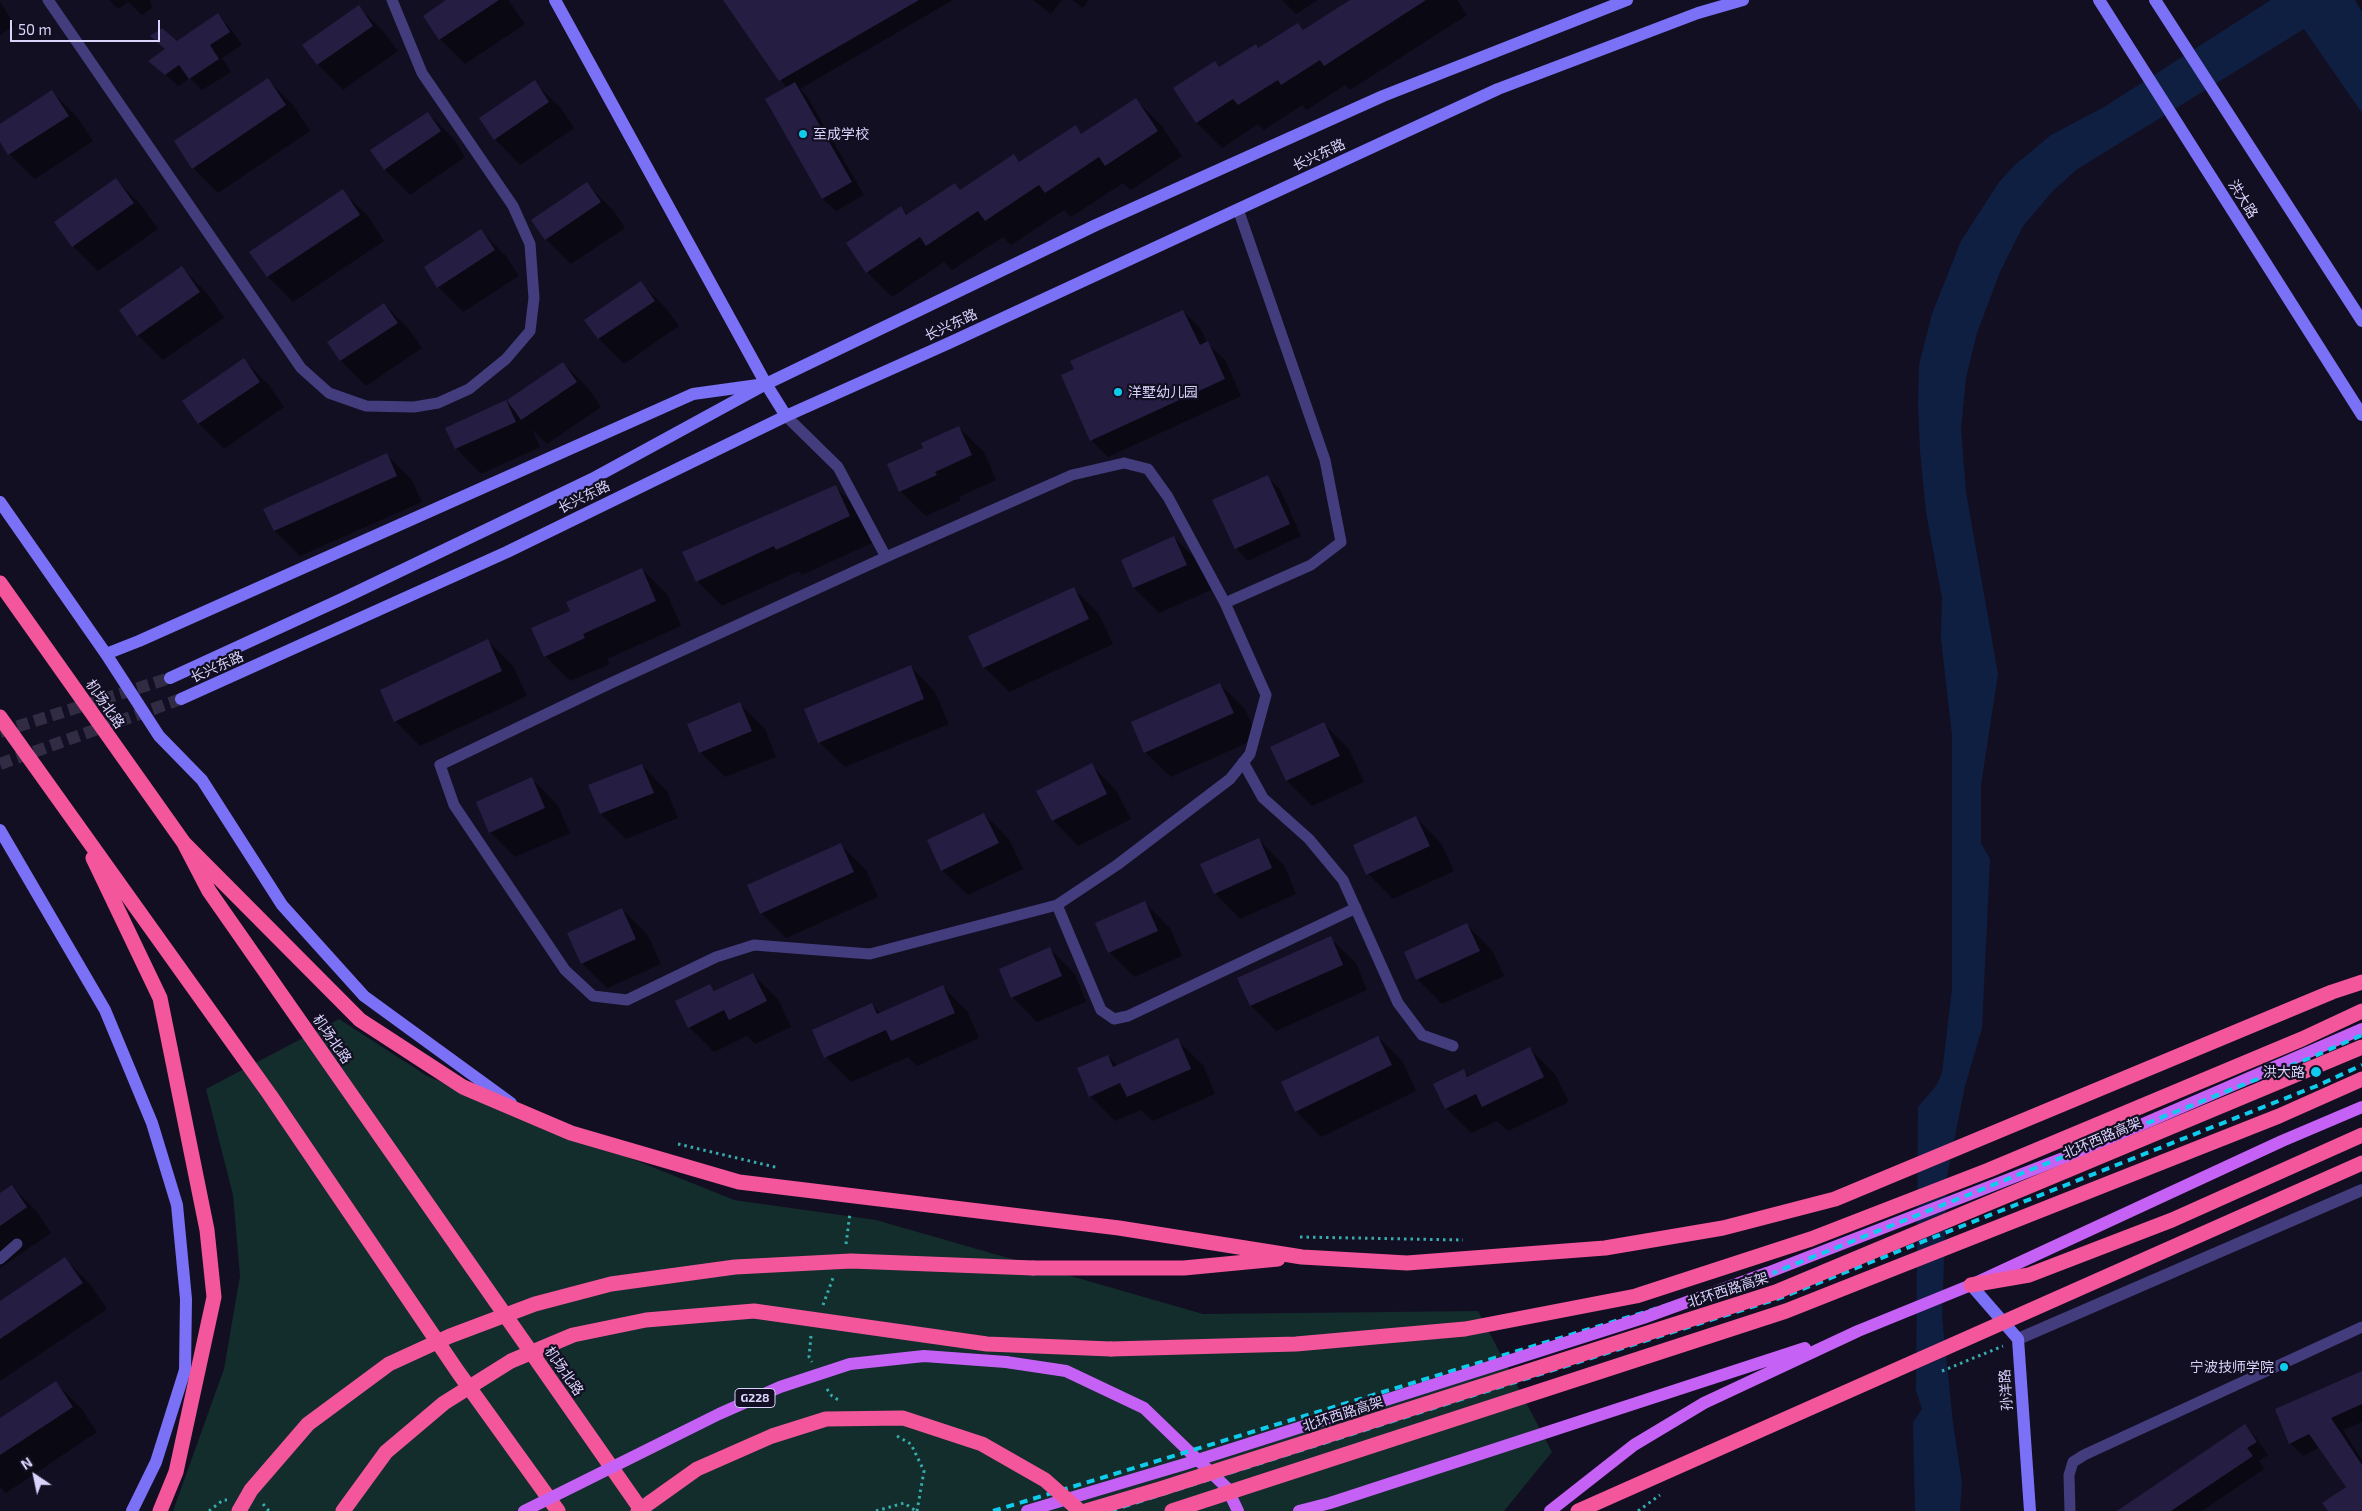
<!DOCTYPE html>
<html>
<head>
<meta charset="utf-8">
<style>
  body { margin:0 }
  #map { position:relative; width:2362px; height:1511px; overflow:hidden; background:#130f22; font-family:"Exo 2",sans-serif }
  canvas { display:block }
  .north { position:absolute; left:10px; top:1451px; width:50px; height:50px; -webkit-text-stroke:4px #130f22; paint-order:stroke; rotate:326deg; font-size:14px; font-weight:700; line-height:20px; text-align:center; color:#dad3fc }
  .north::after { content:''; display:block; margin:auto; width:18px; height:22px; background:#dad3fc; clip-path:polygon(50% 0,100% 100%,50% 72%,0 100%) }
  .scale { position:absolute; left:10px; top:20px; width:150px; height:22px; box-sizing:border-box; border:2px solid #dad3fc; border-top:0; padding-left:6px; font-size:15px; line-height:18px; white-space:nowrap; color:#dad3fc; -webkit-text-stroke:4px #130f22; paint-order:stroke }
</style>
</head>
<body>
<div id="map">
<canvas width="2362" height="1511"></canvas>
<div class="north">N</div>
<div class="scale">50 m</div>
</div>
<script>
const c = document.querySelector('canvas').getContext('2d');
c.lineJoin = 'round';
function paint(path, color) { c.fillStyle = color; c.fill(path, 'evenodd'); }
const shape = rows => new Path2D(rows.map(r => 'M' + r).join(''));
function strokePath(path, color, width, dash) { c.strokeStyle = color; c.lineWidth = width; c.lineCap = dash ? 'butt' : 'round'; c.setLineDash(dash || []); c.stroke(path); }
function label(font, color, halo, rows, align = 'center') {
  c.font = font + ' "Exo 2","Noto Sans SC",sans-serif'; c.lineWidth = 4.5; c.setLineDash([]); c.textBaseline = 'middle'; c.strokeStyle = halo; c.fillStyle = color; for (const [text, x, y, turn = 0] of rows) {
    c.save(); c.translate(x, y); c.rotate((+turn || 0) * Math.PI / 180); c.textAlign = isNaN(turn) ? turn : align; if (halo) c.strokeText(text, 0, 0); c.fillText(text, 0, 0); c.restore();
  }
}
paint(shape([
  [339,1019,427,1076,734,1200,876,1220,1203,1314,1478,1311,1552,1452,1504,1511,173,1511,224,1369,240,1276,233,1195,206,1089]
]), '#132c2c');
paint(shape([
  [2271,0,2355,0,2362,12,2362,113,2304,29,2076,170,2052,192,2023,226,2000,272,1977,333,1966,378,1961,429,1966,492,1998,674,1981,785,1981,843,1990,859,1982,1028,1965,1086,1947,1176,1942,1317,1953,1423,1962,1483,1960,1511,1915,1511,1913,1422,1922,1409,1916,1391,1918,1107,1936,1086,1942,1073,1952,989,1952,735,1941,639,1942,598,1926,512,1920,451,1918,403,1919,365,1932,314,1961,241,1999,182,2016,164,2051,135,2104,107]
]), '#0f1f42');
paint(shape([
  [109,0,150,0,152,8,142,15,128,2,118,9],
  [448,0,508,0,525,24,465,64,440,39,424,16],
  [724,0,953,0,800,89,807,96,864,195,836,211,823,199,767,99,787,88],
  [1033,0,1062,0,1051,14],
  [1072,0,1089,0,1083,8],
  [1282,0,1318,0,1296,14],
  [1352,0,1457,0,1467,15,1350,90,1345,85,1307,110,1302,105,1264,130,1258,124,1222,148,1197,123,1175,88,1259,49,1298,24,1305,31],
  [0,2,15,25,0,35],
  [359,7,384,32,398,51,343,90,318,65],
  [218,15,230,28,242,45,222,58,231,72,202,90,190,78,178,86,150,61],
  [268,80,293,105,310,131,218,193,193,168],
  [534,82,560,107,574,128,520,165,495,139],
  [52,92,77,117,93,141,35,179,9,154,0,140,0,126],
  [1136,100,1161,125,1182,156,1131,190,1123,183,1071,217,1064,210,1011,245,1003,237,952,270,944,262,892,297,867,272,901,208,908,215,961,191,1014,156,1021,163,1075,127,1083,135],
  [428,113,453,138,465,157,410,195,385,170],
  [116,180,141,205,158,229,98,271,73,246],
  [587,184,612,209,625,228,571,264,546,239],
  [342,191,368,216,384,241,293,302,268,277],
  [481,231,506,256,519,276,463,312,438,287],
  [182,268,207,293,224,318,163,360,138,335],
  [641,283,666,308,679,326,624,364,599,339,586,320],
  [384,304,409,329,422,348,366,386,341,361,328,342],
  [1183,311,1200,328,1207,343,1225,360,1241,396,1108,457,1091,440],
  [243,359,269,385,284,407,224,449,199,424,183,401],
  [563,363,588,388,601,407,547,444,532,429,540,447,481,474,456,448,506,402,515,411],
  [958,427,984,452,996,480,959,497,961,500,926,516,900,491,925,449],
  [387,455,412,480,422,502,300,556,275,531,265,509],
  [1267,477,1280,489,1301,536,1248,561,1236,548],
  [836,487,861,512,874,542,802,575,799,571,722,606,697,581],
  [1174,537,1199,562,1211,590,1159,613,1134,588,1122,560],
  [642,569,667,594,681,626,607,659,610,664,570,681,545,656],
  [1074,589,1099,614,1113,644,1009,692,984,667],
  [488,641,513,666,527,696,420,746,395,721],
  [910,666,935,692,949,724,845,767,819,742],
  [1220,684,1245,709,1258,738,1171,777,1145,752],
  [740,704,765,729,776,757,725,777,700,752],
  [1324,724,1349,749,1364,782,1312,806,1287,781],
  [642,765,667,791,678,818,626,839,601,814,590,786],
  [1091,765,1116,790,1131,819,1078,846,1053,820],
  [532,779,557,804,570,833,515,857,490,832],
  [984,814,1009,839,1023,869,968,895,942,870],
  [1416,818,1441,843,1454,871,1393,899,1368,874],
  [1259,840,1284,865,1296,894,1240,919,1215,893],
  [840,844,866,870,878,897,786,938,761,913],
  [1145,903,1170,928,1182,956,1134,977,1109,952],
  [622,909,647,934,661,964,607,988,582,963],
  [1467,925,1492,950,1504,976,1442,1004,1417,979],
  [1330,938,1356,963,1367,990,1276,1031,1251,1006,1239,979],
  [1050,949,1075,974,1086,1002,1037,1022,1012,997],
  [752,974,778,999,791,1027,755,1044,747,1036,714,1052,689,1027,710,985,716,992],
  [942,986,967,1011,979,1038,917,1066,908,1057,851,1082,826,1057,872,1004,881,1014],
  [1378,1037,1403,1062,1416,1091,1321,1137,1296,1111],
  [1177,1040,1203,1065,1215,1094,1153,1121,1141,1110,1115,1121,1090,1096,1108,1056,1118,1066],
  [1530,1049,1555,1074,1569,1102,1508,1131,1497,1121,1471,1133,1446,1108,1463,1071,1470,1077],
  [12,1186,37,1212,51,1233,0,1268,0,1194],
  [65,1259,90,1284,107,1309,0,1381,0,1302],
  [2362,1372,2362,1422,2343,1430,2362,1460,2362,1511,2329,1511,2348,1487,2320,1447,2303,1456,2291,1444,2277,1410],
  [56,1383,81,1408,97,1432,6,1493,0,1487,0,1419],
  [2245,1426,2257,1439,2268,1455,2259,1461,2264,1469,2202,1511,2119,1511]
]), '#0007');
paint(shape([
  [446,0,499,0,439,40,423,16],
  [723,0,919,0,779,81],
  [1350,0,1426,0,1324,66,1320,60,1281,85,1278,80,1238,105,1233,99,1196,123,1173,88,1215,61,1219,67,1256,44,1258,48,1298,23,1303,30],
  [359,5,373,26,317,65,302,45],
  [218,13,230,32,210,45,219,59,189,79,179,65,165,75,148,61,165,49,150,36,162,28,177,41],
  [268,78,286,105,192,169,174,141],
  [535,80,549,102,494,140,479,118],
  [795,82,852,182,822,199,765,99],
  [52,90,69,116,8,155,0,142,0,124],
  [1136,98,1158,131,1105,166,1099,157,1045,193,1039,185,985,221,978,211,926,246,920,237,866,273,846,243,901,206,906,215,955,183,960,190,1014,154,1019,162,1076,125,1081,134],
  [428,112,441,131,384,170,370,150],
  [116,178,134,203,72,247,54,222],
  [587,182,601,202,545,240,531,220],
  [343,189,360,215,267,277,249,252],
  [481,229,495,250,437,288,424,267],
  [182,266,200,292,137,336,119,310],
  [641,281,655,301,598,339,584,320],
  [384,303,398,323,340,361,327,342],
  [1183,310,1200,345,1208,341,1225,379,1090,441,1061,375,1074,369,1070,361],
  [244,358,260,382,198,424,182,401],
  [563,362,577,382,521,420,507,400],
  [506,400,516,422,455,449,445,428],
  [959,426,972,455,935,472,937,475,899,492,887,464,923,448,921,443],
  [387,453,397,476,274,531,263,509],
  [1268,475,1290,524,1235,549,1212,500],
  [836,485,850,516,776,550,774,546,696,582,682,552],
  [1174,536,1187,565,1133,588,1121,560],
  [642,568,656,601,583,634,585,638,544,657,531,628,570,611,566,602],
  [1074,587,1089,619,983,668,968,636],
  [488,639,502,671,394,722,380,690],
  [911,665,924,699,818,743,804,709],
  [1220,683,1234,713,1144,753,1131,722],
  [740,702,752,731,699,753,687,724],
  [1324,722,1340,756,1286,781,1270,747],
  [1092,763,1107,794,1052,821,1036,791],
  [642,764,654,793,600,814,588,785],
  [532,777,545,808,489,833,476,802],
  [984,813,999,843,941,871,927,840],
  [1416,816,1430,846,1366,875,1353,845],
  [1259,838,1272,868,1214,894,1200,864],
  [841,843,854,872,760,914,747,885],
  [1145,901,1158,931,1108,953,1095,923],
  [622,908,636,939,581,964,567,933],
  [1467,923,1480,951,1416,980,1404,952],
  [1331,936,1343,965,1250,1006,1237,978],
  [1050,947,1062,976,1011,998,999,969],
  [753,973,767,1001,729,1020,724,1010,688,1028,675,1001,710,984,714,991],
  [943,985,955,1013,891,1041,886,1030,824,1058,812,1030,872,1003,877,1014],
  [1378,1036,1392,1065,1295,1112,1281,1082],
  [1178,1038,1191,1069,1127,1097,1120,1083,1089,1097,1077,1068,1108,1055,1113,1067],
  [1530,1047,1544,1077,1482,1107,1476,1094,1445,1109,1433,1084,1464,1069,1467,1077],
  [12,1185,27,1207,0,1226,0,1193],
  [65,1257,83,1283,0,1339,0,1301],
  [2362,1371,2362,1404,2331,1418,2362,1465,2362,1511,2328,1511,2322,1503,2346,1487,2309,1434,2289,1444,2275,1409],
  [56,1381,73,1407,0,1455,0,1418],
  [2245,1424,2257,1442,2247,1448,2253,1456,2171,1511,2117,1511]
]), '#261d42');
strokePath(shape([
  [0,732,170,678],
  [0,764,181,699]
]), '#312c43', 12, [12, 6]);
strokePath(shape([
  [678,1144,779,1168],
  [1300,1237,1463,1240],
  [846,1244,850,1213],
  [823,1305,833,1278],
  [811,1336,809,1357,812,1362],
  [1942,1371,2003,1346],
  [827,1389,832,1396,840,1401],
  [897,1436,911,1444,924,1471,917,1511],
  [263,1504,269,1511],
  [209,1511,223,1500,227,1500],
  [876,1511,904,1503,916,1511],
  [1638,1511,1660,1495]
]), '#36adac', 3, [2.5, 4]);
strokePath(shape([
  [48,0,301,368,329,393,366,406,414,407,438,403,469,389,506,359,530,331,534,298,530,244,513,206,422,73,392,0],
  [786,416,838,467,886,557],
  [1124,463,1148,469,1168,497,1225,603,1266,695,1250,754,1230,779,1117,865,1057,905,870,954,754,945,716,957,627,1000,593,996,565,970,454,805,440,765,611,683,886,557,1072,475,1124,463],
  [1225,603,1311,565,1341,542,1325,460,1238,209],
  [1243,762,1263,798,1309,839,1343,880,1398,1003,1422,1035,1453,1046],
  [1057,905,1101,1010,1114,1019,1128,1016,1356,908],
  [0,1259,17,1244],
  [2070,1511,2069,1475,2073,1462,2084,1455,2362,1327]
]), '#433d7e', 11);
strokePath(shape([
  [2018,1339,2362,1190]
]), '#433d7e', 12);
strokePath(shape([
  [555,0,766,384,786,416],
  [2099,0,2362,415],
  [2155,0,2362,321],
  [0,502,106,654,159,736,202,780,282,905,364,996,511,1103],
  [106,654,139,641,693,394,758,385],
  [170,678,344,598,592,479,766,384,1096,225,1383,96,1627,0],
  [181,699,507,552,786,416,949,343,1498,89,1698,13,1743,0],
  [0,830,105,1010,152,1123,177,1205,186,1299,185,1370,156,1462,132,1511],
  [1971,1285,2018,1339,2030,1511]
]), '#7a71f6', 12);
strokePath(shape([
  [1767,1273,2076,1153,2362,1029],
  [1006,1362,1066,1371,1144,1408,1227,1488,1238,1511],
  [1299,1511,1330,1503,1805,1348],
  [1550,1511,1634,1445,1704,1403,1858,1331,1971,1285,2282,1141,2362,1107]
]), '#c562f5', 12);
strokePath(shape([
  [0,583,184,843,209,891,642,1511],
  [0,717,270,1095,458,1372,558,1511],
  [184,843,360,1020,463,1087,571,1133,739,1182,1119,1228,1302,1257,1407,1263,1605,1248,1723,1228,1835,1199,2332,992,2362,982],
  [93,858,160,998,207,1230,214,1297,176,1472,160,1511],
  [1033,1268,1184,1268,1278,1259],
  [1971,1285,2029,1275,2172,1220,2362,1135],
  [1111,1349,1296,1344,1465,1329,1636,1296,1811,1239,1989,1170,2302,1039,2362,1011]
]), '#f4569b', 15);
strokePath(shape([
  [993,1511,1773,1273,2310,1058,2362,1035],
  [1109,1511,1780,1298,2319,1085,2362,1065]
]), '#0fcced', 4, [8, 6]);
strokePath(shape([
  [524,1511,719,1414,780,1387,850,1364,924,1356,1006,1362],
  [1027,1511,1185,1464,1643,1318,1767,1273]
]), '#c562f5', 12);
strokePath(shape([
  [239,1511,251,1490,308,1424,389,1364,450,1336,535,1304,611,1284,735,1267,851,1261,1033,1268],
  [343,1511,386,1452,444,1403,511,1361,573,1335,646,1320,754,1311,987,1344,1111,1349],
  [638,1511,697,1469,772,1436,826,1419,903,1418,982,1444,1045,1480,1080,1511],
  [1086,1511,1160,1489,1776,1292,2362,1047],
  [1172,1511,1786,1311,2279,1116,2362,1079],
  [1578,1511,2362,1163]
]), '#f4569b', 15);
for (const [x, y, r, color] of [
  [803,134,5,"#0fcced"],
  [1118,392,5,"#0fcced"],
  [2316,1072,6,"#0fcced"],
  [2284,1367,5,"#0fcced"]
]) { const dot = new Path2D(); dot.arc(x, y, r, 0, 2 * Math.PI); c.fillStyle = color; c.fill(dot); strokePath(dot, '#130f22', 2); }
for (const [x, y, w] of [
  [755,1398,40]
]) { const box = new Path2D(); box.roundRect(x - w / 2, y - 9.5, w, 19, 4); c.fillStyle = '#130f22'; c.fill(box); strokePath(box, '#dad3fc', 1); }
label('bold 12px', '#dad3fc', null, [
  ["G228",755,1398]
]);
label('14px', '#dad3fc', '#130f22', [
  ["至成学校",813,134],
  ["洋墅幼儿园",1128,392],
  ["洪大路",2305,1072,"right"],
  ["宁波技师学院",2274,1367,"right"]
], 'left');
label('14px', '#dad3fc', '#130f22', [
  ["长兴东路",1319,155,-25],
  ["洪大路",2243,199,58],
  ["长兴东路",951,325,-25],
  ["长兴东路",584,497,-26],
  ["长兴东路",217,667,-24],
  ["机场北路",105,704,55],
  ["机场北路",332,1039,55],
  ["北环西路高架",2102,1138,-23],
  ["北环西路高架",1728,1290,-18],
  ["机场北路",564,1371,55],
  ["孙洋路",2006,1390,-94],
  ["北环西路高架",1343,1414,-18]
]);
</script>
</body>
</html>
